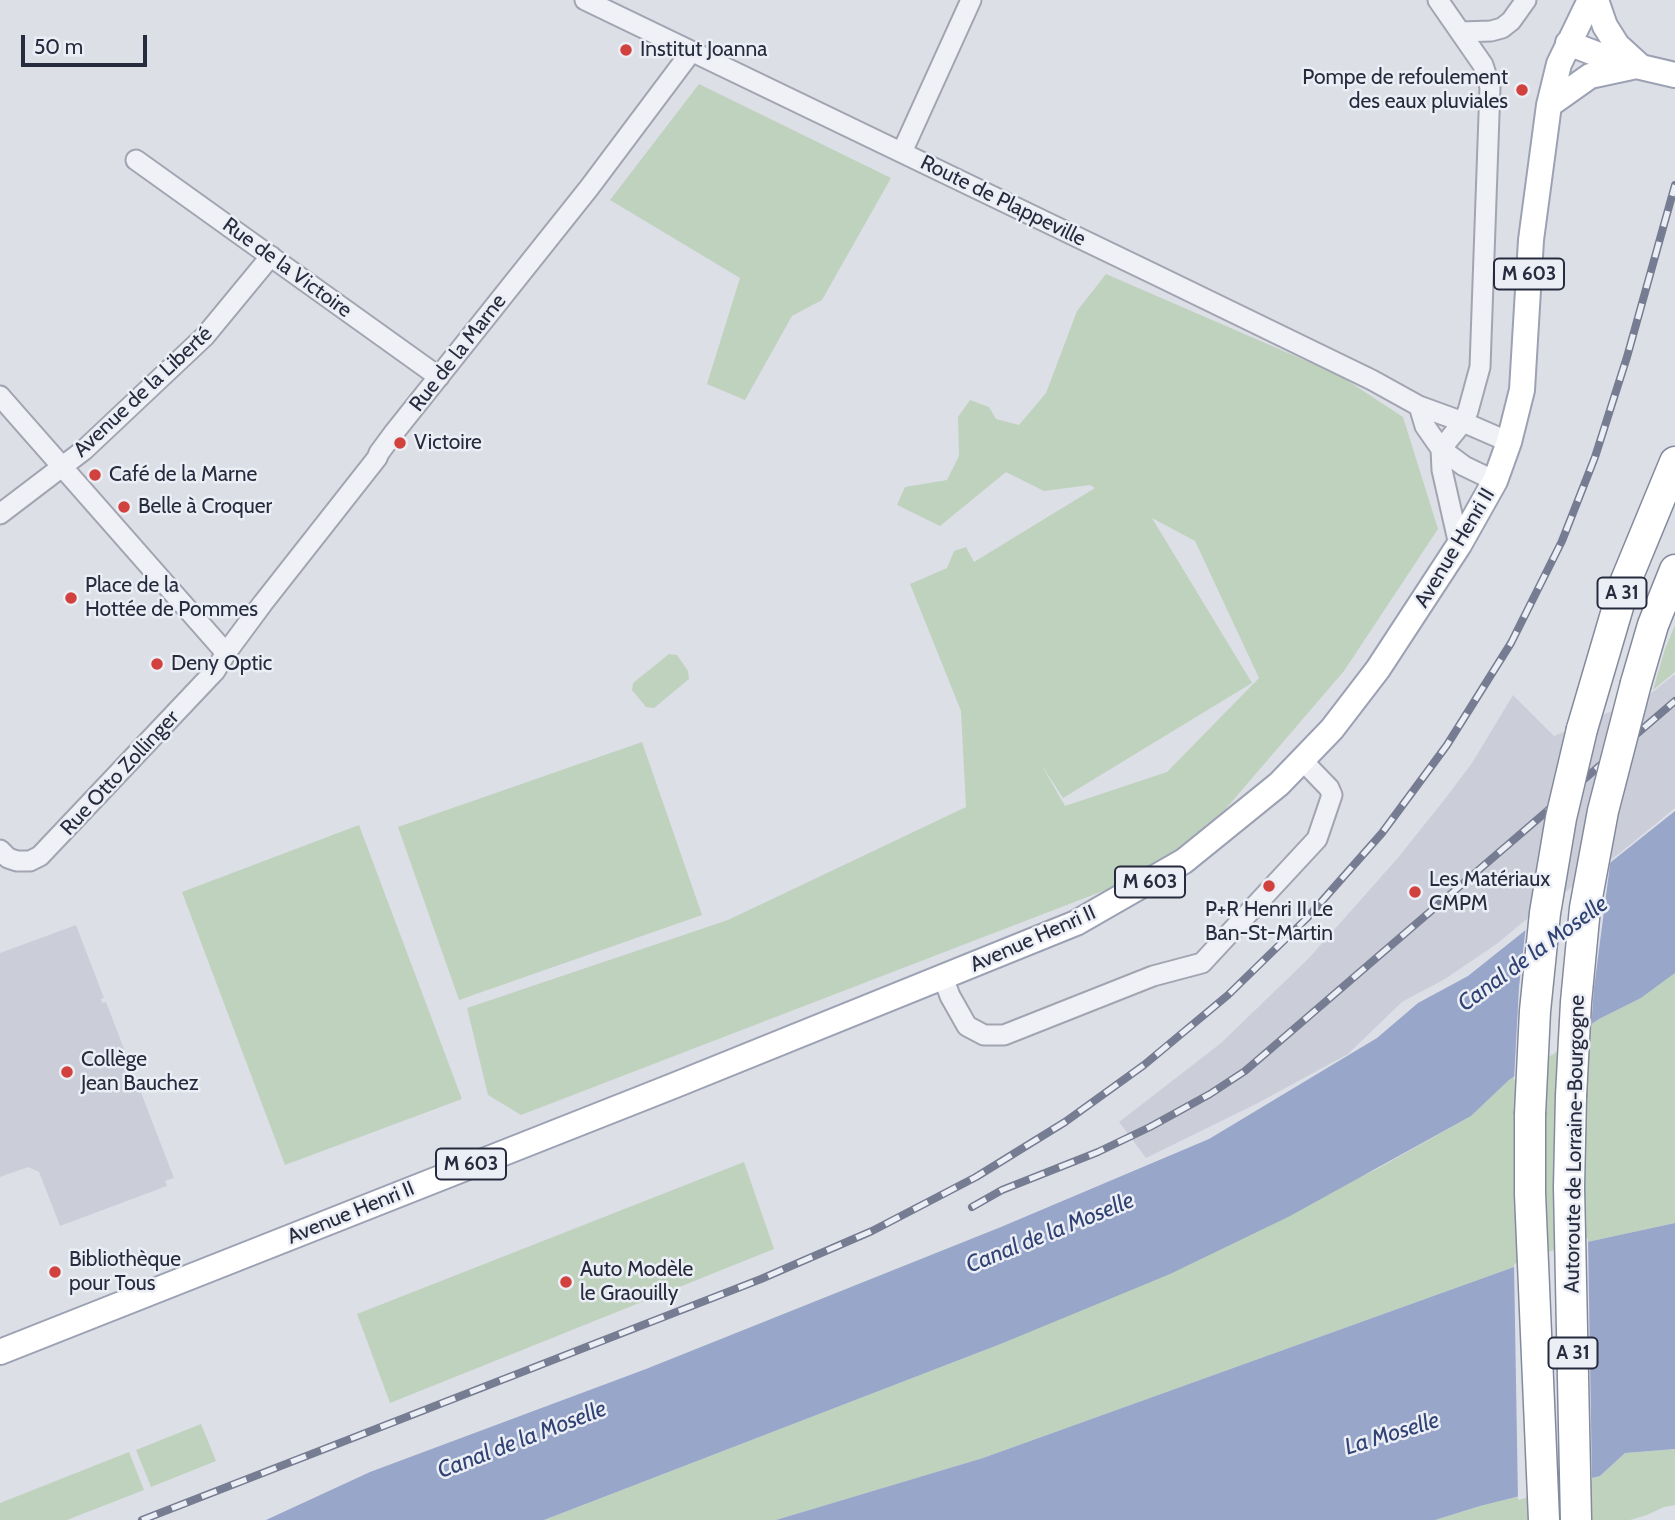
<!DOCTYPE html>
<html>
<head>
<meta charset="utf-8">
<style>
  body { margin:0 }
  #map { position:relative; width:1675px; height:1520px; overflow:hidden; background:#dddfe7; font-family:Cabin,sans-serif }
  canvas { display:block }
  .scale { position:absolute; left:21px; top:35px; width:126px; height:32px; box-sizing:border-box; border:4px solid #262b3e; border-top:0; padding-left:9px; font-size:21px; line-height:24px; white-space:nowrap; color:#262b3e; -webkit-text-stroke:5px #eceef5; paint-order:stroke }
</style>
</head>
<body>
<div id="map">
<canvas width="1675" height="1520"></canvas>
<div class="scale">50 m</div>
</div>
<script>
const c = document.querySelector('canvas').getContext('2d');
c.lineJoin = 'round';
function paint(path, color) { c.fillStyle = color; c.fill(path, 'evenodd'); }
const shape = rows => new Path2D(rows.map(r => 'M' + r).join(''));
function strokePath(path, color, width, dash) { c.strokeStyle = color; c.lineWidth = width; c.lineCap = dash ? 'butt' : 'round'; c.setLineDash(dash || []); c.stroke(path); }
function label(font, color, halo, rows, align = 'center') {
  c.font = font + ' Cabin,sans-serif'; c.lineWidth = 5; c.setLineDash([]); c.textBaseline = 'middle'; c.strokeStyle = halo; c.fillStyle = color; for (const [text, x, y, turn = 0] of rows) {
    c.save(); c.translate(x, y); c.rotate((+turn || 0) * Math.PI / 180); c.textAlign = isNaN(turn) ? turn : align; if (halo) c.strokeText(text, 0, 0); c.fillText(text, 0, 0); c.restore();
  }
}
paint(shape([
  [1675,674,1675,808,1620,853,1523,922,1498,943,1445,979,1402,1002,1348,1054,1256,1104,1146,1158,1119,1122,1221,1043,1309,958,1396,860,1441,804,1472,763,1513,695,1554,736,1649,695],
  [76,925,104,998,101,999,102,1003,106,1002,174,1178,165,1181,167,1186,60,1226,39,1172,28,1167,0,1177,0,953]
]), '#cbced9');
paint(shape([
  [699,84,891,178,822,300,792,316,745,400,707,384,740,278,610,200],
  [1106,274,1339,375,1403,417,1438,529,1344,671,1181,861,521,1115,488,1095,467,1008,728,920,966,807,961,711,910,584,947,568,954,551,966,547,974,562,1095,488,1090,485,1044,491,1006,472,940,526,897,505,905,487,947,480,959,456,958,417,970,400,989,407,996,419,1019,425,1046,393,1077,311],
  [1152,518,1195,541,1259,678,1167,772,1065,806,1041,764,1063,798,1252,683],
  [1675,625,1675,672,1653,690,1665,649],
  [669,654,677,655,688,671,689,679,654,708,646,707,632,690,633,683],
  [642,742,702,915,459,1000,398,827],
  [359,825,462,1099,285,1165,182,892],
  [1675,973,1675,1223,1578,1244,983,1458,776,1520,544,1520,998,1345,1377,1169,1471,1116,1509,1080,1599,1019,1641,998],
  [744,1162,774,1249,390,1403,357,1314],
  [201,1424,216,1461,151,1487,136,1450],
  [1675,1449,1675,1505,1664,1507,1647,1515,1630,1520,1435,1520,1480,1506,1600,1476,1625,1453],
  [129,1452,144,1490,67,1520,0,1520,0,1503]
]), '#bfd2be');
paint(shape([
  [1675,811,1675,973,1641,998,1599,1019,1509,1080,1471,1116,1290,1216,1170,1274,998,1345,544,1520,266,1520,370,1472,646,1369,1001,1227,1209,1139,1377,1038,1418,1003,1468,976],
  [1675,1223,1675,1449,1625,1453,1600,1476,1480,1506,1435,1520,776,1520,983,1458,1578,1244]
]), '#97a6c9');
paint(shape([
  [1611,857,1594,988,1591,1029,1514,1080,1519,987,1526,925],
  [1588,1238,1592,1481,1518,1500,1514,1264]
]), '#dddfe7');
const minor = shape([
  [585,0,1158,276,1372,380,1419,406,1463,422,1509,442],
  [1438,0,1483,65,1490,87,1480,367,1468,411,1463,422,1441,449],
  [1461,32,1491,31,1502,28,1511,21,1526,0],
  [902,152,971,0],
  [136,160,439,377],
  [0,396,226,653],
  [1419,406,1425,426,1441,449,1464,466,1495,481],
  [1441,449,1442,470,1459,545],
  [0,514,84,450,205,336,271,256],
  [0,850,8,858,17,861,30,861,40,856,215,671,226,653,263,603,377,458,379,453,393,434,589,188,691,52],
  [943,977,950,996,967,1026,984,1035,1004,1035,1153,976,1202,963,1317,839,1332,795,1329,788,1302,760]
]);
const major = shape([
  [1596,0,1605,26,1617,45,1640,66],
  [1568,43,1615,61,1675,75],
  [1549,105,1590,76,1632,67],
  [0,1352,673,1086,1076,923,1184,861,1279,784,1332,729,1378,669,1459,545,1495,481,1509,442,1522,390,1531,240,1549,105,1559,64,1590,0]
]);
const highway = shape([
  [1636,683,1653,625,1675,570],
  [1582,729,1625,583,1675,462],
  [1571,1096,1569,1187,1576,1520],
  [1530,1114,1530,1194,1544,1520]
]);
strokePath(minor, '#a2a5b1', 23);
strokePath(major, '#9ca1b3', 28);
strokePath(highway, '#848a9e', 33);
strokePath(minor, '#f0f1f6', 19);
strokePath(major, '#fff', 24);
strokePath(highway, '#fff', 30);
const rail = shape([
  [972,1207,1002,1190,1098,1152,1150,1127,1210,1094,1245,1071,1675,701],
  [142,1520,761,1279,872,1231,976,1177,1065,1122,1144,1065,1228,995,1307,918,1382,833,1447,745,1511,643,1562,541,1595,457,1627,357,1675,185]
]);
strokePath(rail, '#767c91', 8);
strokePath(rail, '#eceef5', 5, [16]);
const highwayBridge = shape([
  [1571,1096,1576,1002,1585,908,1603,811,1636,683],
  [1530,1114,1535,1011,1545,913,1561,818,1582,729]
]);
strokePath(highwayBridge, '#848a9e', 33, []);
strokePath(highwayBridge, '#fff', 30);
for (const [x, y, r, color] of [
  [626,50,7,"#d1413d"],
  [1522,90,7,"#d1413d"],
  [400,443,7,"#d1413d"],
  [95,475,7,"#d1413d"],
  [124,507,7,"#d1413d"],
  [71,598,7,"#d1413d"],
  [157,664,7,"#d1413d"],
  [1269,886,7,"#d1413d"],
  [1415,892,7,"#d1413d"],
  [67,1072,7,"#d1413d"],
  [55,1272,7,"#d1413d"],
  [566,1282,7,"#d1413d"]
]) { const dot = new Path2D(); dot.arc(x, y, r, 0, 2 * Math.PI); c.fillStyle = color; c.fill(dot); strokePath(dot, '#eceef5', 2.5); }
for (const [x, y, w] of [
  [1529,274,70],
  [1622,593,49],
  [1150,882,70],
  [471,1164,70],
  [1573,1353,49]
]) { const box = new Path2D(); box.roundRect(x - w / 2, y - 15.5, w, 31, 5); c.fillStyle = '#eceef5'; c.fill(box); strokePath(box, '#262b3e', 2); }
label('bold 19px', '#262b3e', null, [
  ["M 603",1529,274],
  ["A 31",1622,593],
  ["M 603",1150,882],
  ["M 603",471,1164],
  ["A 31",1573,1353]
]);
label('21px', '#262b3e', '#eceef5', [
  ["Institut Joanna",640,50],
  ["Pompe de refoulement",1508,78,"right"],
  ["des eaux pluviales",1508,102,"right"],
  ["Victoire",414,443],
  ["Café de la Marne",109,475],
  ["Belle à Croquer",138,507],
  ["Place de la",85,586],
  ["Hottée de Pommes",85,610],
  ["Deny Optic",171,664],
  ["Les Matériaux",1429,880],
  ["CMPM",1429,904],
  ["P+R Henri II Le",1269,910,"center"],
  ["Ban-St-Martin",1269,934,"center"],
  ["Collège",81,1060],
  ["Jean Bauchez",81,1084],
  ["Bibliothèque",69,1260],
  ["pour Tous",69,1284],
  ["Auto Modèle",580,1270],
  ["le Graouilly",580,1294]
], 'left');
label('21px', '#262b3e', '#eceef5', [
  ["Route de Plappeville",1003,201,26],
  ["Rue de la Victoire",287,268,36],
  ["Rue de la Marne",458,353,-52],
  ["Avenue de la Liberté",143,392,-43],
  ["Avenue Henri II",1455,548,-59],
  ["Rue Otto Zollinger",120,773,-47],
  ["Avenue Henri II",1033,939,-24],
  ["Autoroute de Lorraine-Bourgogne",1575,1144,-89],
  ["Avenue Henri II",351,1213,-22]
]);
label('italic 23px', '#2f4273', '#eceef5', [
  ["Canal de la Moselle",1533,954,-36],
  ["Canal de la Moselle",1050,1233,-22],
  ["La Moselle",1392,1434,-17],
  ["Canal de la Moselle",522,1440,-21]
]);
</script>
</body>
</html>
